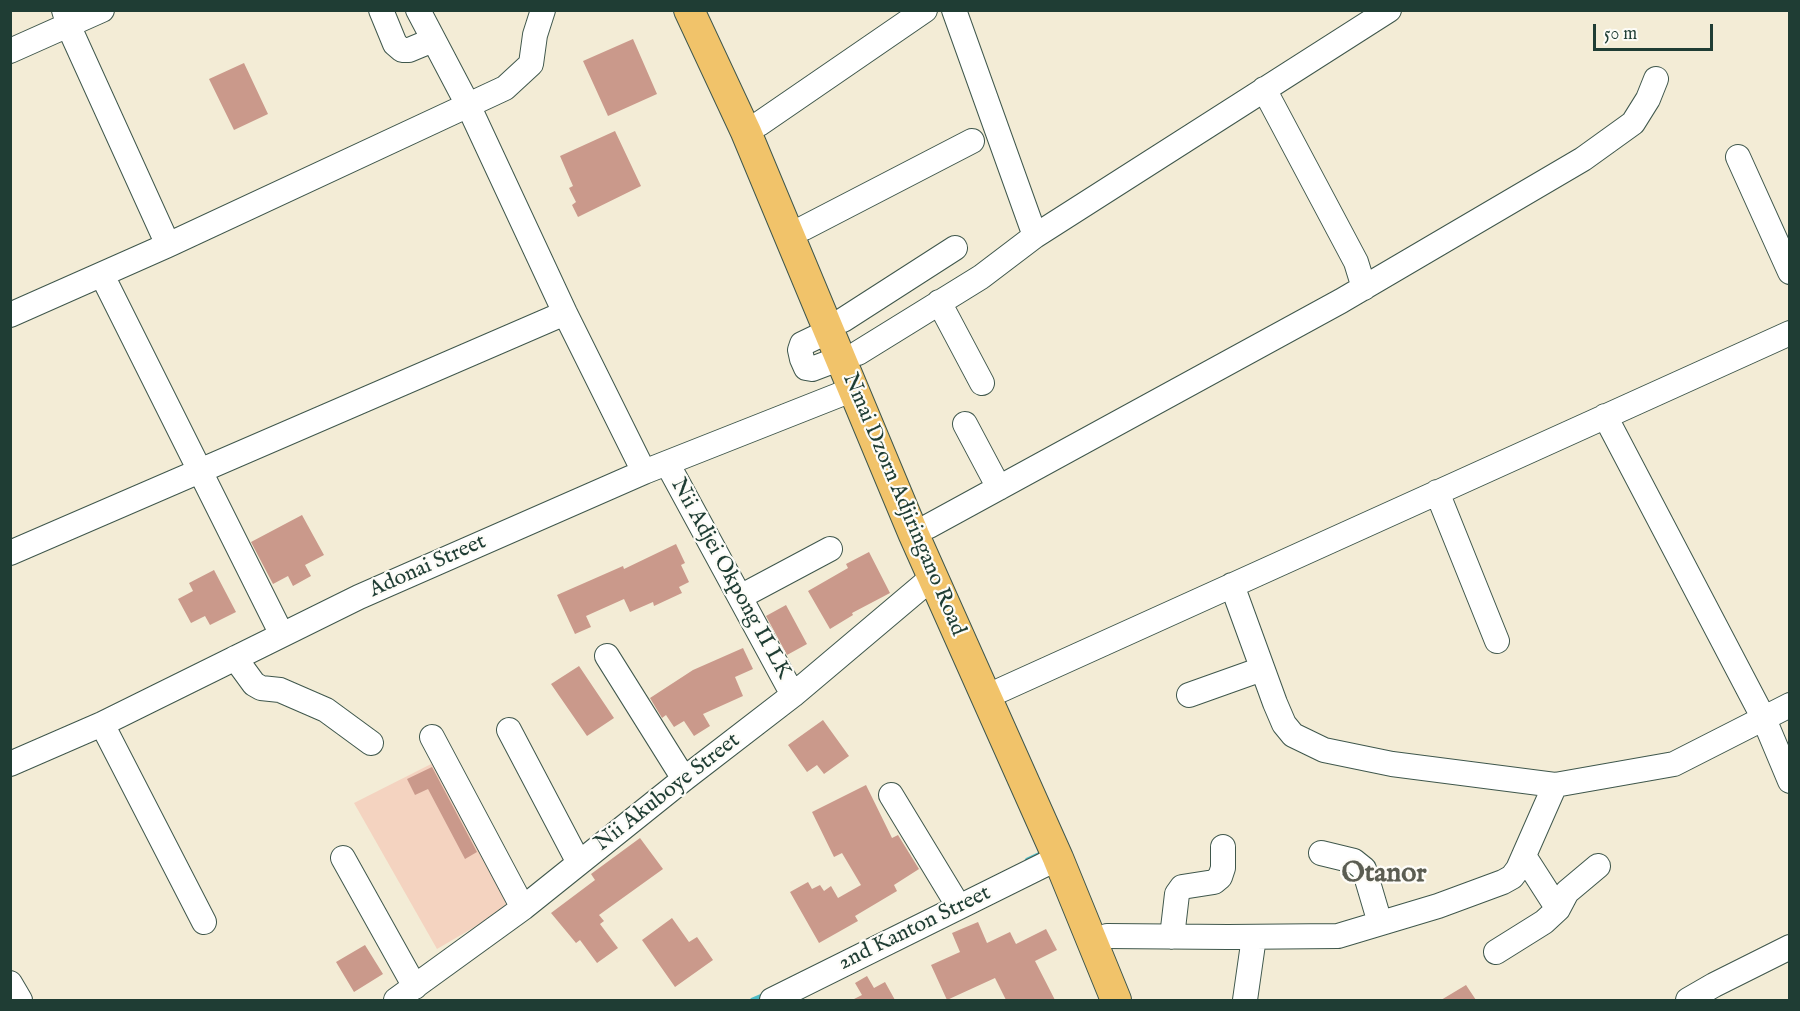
<!DOCTYPE html>
<html>
<head>
<meta charset="utf-8">
<style>
  body { margin:0 }
  #map { position:relative; width:1800px; height:1011px; overflow:hidden; background:#f3ecd6; font-family:"IM FELL English",serif }
  canvas { display:block }
  .frame { position:absolute; inset:0; border:12px solid #1f3d34; pointer-events:none }
  .scale { position:absolute; left:1593px; top:24px; width:120px; height:27px; box-sizing:border-box; border:3px solid #1f3d34; border-top:0; padding-left:8px; font-size:18px; line-height:21px; white-space:nowrap; color:#1f3d34; -webkit-text-stroke:4px #fdfcf7; paint-order:stroke }
</style>
</head>
<body>
<div id="map">
<canvas width="1800" height="1011"></canvas>
<div class="frame"></div>
<div class="scale">50 m</div>
</div>
<script>
const c = document.querySelector('canvas').getContext('2d');
c.lineJoin = 'round';
function paint(path, color) { c.fillStyle = color; c.fill(path, 'evenodd'); }
const shape = rows => new Path2D(rows.map(r => 'M' + r).join(''));
function strokePath(path, color, width, dash) { c.strokeStyle = color; c.lineWidth = width; c.lineCap = dash ? 'butt' : 'round'; c.setLineDash(dash || []); c.stroke(path); }
function label(font, color, halo, rows, align = 'center') {
  c.font = font + ' "IM FELL English",serif'; c.lineWidth = 4.5; c.setLineDash([]); c.textBaseline = 'middle'; c.strokeStyle = halo; c.fillStyle = color; for (const [text, x, y, turn = 0] of rows) {
    c.save(); c.translate(x, y); c.rotate((+turn || 0) * Math.PI / 180); c.textAlign = isNaN(turn) ? turn : align; if (halo) c.strokeText(text, 0, 0); c.fillText(text, 0, 0); c.restore();
  }
}
paint(shape([
  [439,760,512,905,437,949,354,803]
]), '#f4d3c0');
strokePath(shape([
  [1027,860,1044,852],
  [752,1000,766,994]
]), '#4ebcc6', 4.5);
paint(shape([
  [633,39,657,94,608,116,583,61],
  [244,63,268,114,234,130,209,79],
  [615,131,641,186,578,217,572,205,576,202,569,188,573,186,560,156],
  [302,515,324,555,305,565,311,576,293,586,288,576,273,584,251,542],
  [676,544,685,563,681,565,689,582,679,587,682,593,654,606,653,602,630,612,624,599,586,616,591,627,575,634,557,595,623,566,624,569],
  [869,552,890,593,852,613,853,615,830,629,808,591,848,568,846,564],
  [214,570,236,612,210,625,205,616,191,623,178,599,193,591,189,583],
  [786,605,807,644,787,655,766,616],
  [743,648,753,669,735,677,743,696,703,714,710,726,694,736,684,721,674,727,666,715,662,718,650,698,693,670],
  [579,666,614,718,587,736,551,684],
  [823,720,849,756,824,774,817,765,807,772,788,745],
  [432,767,477,852,465,859,428,789,415,795,407,779],
  [866,785,892,838,898,835,919,869,894,885,897,891,855,916,858,921,819,943,790,892,808,882,812,889,820,885,824,891,831,886,838,898,861,885,842,853,834,857,812,812],
  [640,838,663,869,599,915,604,921,600,924,618,948,597,963,580,940,576,943,551,913,595,880,591,874],
  [672,918,689,942,697,937,713,960,675,987,642,940],
  [978,922,987,943,1010,932,1016,944,1046,929,1057,950,1035,961,1055,1000,1006,1000,995,978,947,1000,931,965,960,952,952,933],
  [365,945,383,974,354,992,336,962],
  [867,976,874,988,885,982,895,1000,852,1000,862,995,855,983],
  [1466,985,1476,1000,1441,1000]
]), '#ca998b');
const minor = shape([
  [64,10,69,27,168,245],
  [381,10,395,44,402,50,409,50,433,40],
  [418,10,469,107,565,313,644,472],
  [954,10,1035,236],
  [10,51,102,10],
  [1264,89,1356,262,1364,288],
  [759,124,925,10],
  [1738,157,1790,272],
  [804,228,972,141],
  [102,275,282,635],
  [939,302,982,383],
  [10,315,168,245,505,88,531,64,535,35,543,10],
  [843,320,955,248],
  [829,331,802,344,800,350,802,359,806,368,812,369,841,358],
  [858,353,981,277,1035,236,1389,10],
  [1605,416,1764,719,1790,781],
  [965,424,999,488],
  [667,463,793,695],
  [1437,492,1497,641],
  [929,526,1341,301,1583,159,1633,123,1648,99,1656,79],
  [10,553,565,313],
  [1232,585,1275,703,1284,724,1293,735,1324,750,1392,764,1555,785,1674,764,1790,705],
  [740,597,830,549],
  [607,656,684,779],
  [235,658,254,684,261,688,280,690,326,710,371,743],
  [1001,690,1790,333],
  [1189,695,1262,669],
  [102,724,204,922],
  [509,730,579,863],
  [432,737,523,908],
  [10,764,102,724,359,597,644,472,854,389],
  [891,795,959,907],
  [1321,853,1354,861,1364,869,1380,923],
  [1524,856,1558,909,1567,892,1598,866],
  [343,858,415,987],
  [1107,936,1228,937,1338,936,1438,906,1503,882,1512,877,1518,869,1555,785],
  [1172,937,1177,894,1182,887,1214,882,1220,877,1223,868,1223,847],
  [1496,952,1544,922,1558,909],
  [10,983,20,1000],
  [396,1000,523,908,684,779,793,695,934,576],
  [772,1000,1058,858],
  [1245,1000,1254,937],
  [1688,1000,1714,985,1790,947]
]);
const major = shape([
  [689,10,746,132,914,535,1058,858,1116,1000]
]);
strokePath(minor, '#3f574c', 26);
strokePath(major, '#3f574c', 32);
strokePath(minor, '#fff', 24);
strokePath(major, '#f1c36a', 30);
label('22px', '#1f3d34', '#fdfcf7', [
  ["Nmai Dzorn Adjiringano Road",903,505,67],
  ["Adonai Street",428,567,-24],
  ["Nii Adjei Okpong II LK",730,579,61],
  ["Nii Akuboye Street",668,793,-38],
  ["2nd Kanton Street",915,929,-26]
]);
label('bold 28px', '#5b5d52', '#fdfcf7', [
  ["Otanor",1384,875]
]);
</script>
</body>
</html>
